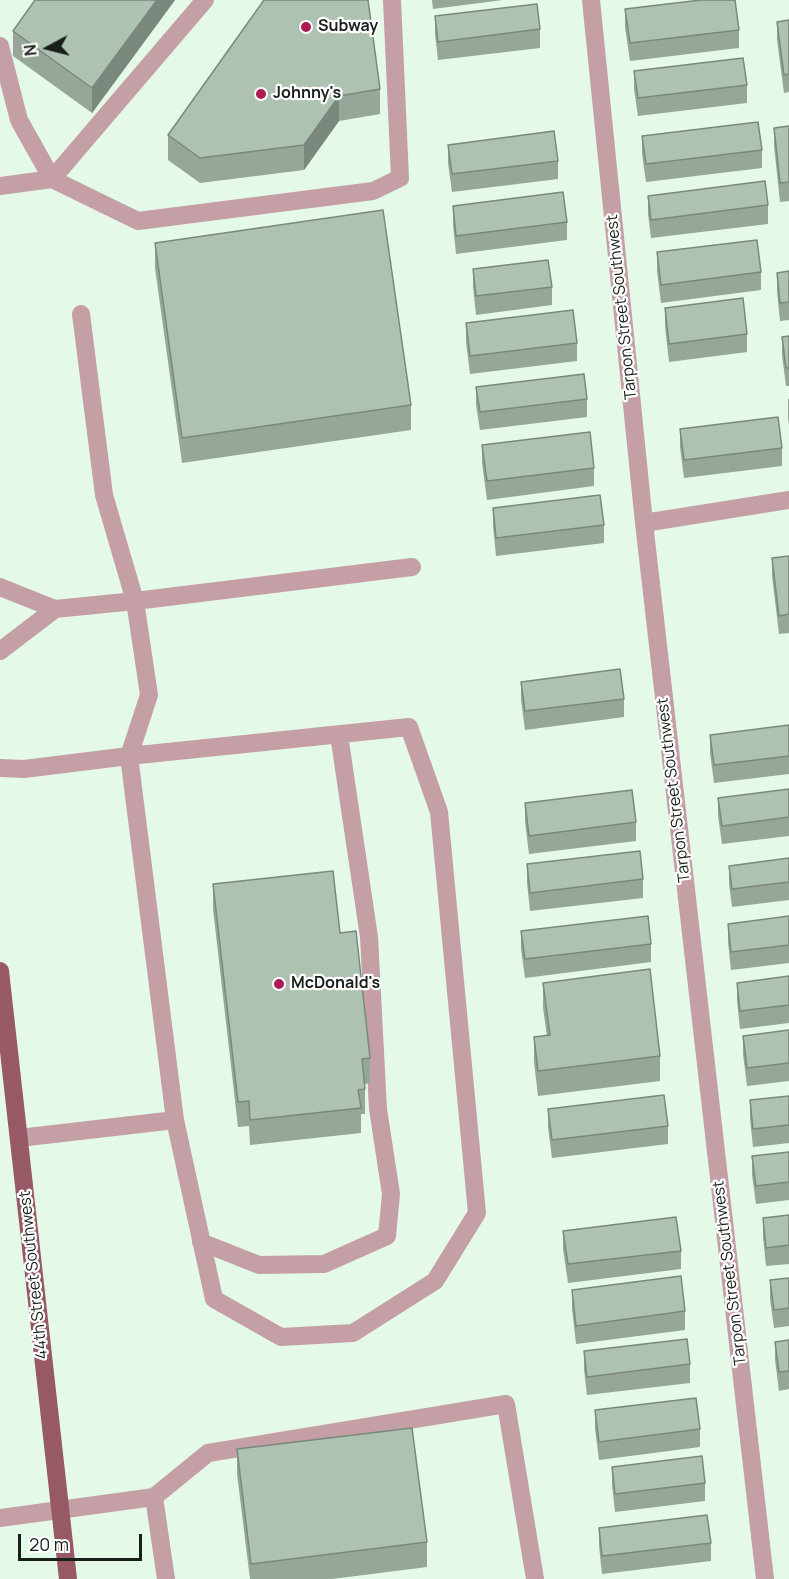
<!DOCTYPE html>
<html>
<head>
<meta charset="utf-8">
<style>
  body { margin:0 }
  #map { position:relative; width:789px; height:1579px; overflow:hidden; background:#e5f9e8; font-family:Manrope,sans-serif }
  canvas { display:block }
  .north { position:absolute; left:18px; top:18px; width:60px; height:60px; -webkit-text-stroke:4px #fff; paint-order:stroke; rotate:263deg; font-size:16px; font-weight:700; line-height:24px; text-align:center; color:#19201a }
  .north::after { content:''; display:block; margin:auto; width:21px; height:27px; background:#19201a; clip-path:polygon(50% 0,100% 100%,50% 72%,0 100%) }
  .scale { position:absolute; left:18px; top:1534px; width:124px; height:27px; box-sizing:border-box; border:3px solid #19201a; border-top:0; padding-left:8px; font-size:18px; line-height:21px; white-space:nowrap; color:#19201a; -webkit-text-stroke:4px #fff; paint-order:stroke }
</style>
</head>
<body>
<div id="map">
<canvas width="789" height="1579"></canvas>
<div class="north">N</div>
<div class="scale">20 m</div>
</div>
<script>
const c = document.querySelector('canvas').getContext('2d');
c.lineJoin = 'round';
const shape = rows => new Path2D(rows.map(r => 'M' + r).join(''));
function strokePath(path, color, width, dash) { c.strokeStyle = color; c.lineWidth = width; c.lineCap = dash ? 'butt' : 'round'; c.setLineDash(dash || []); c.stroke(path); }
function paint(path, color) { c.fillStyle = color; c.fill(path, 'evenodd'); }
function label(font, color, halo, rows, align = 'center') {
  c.font = font + ' Manrope,sans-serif'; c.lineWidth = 4.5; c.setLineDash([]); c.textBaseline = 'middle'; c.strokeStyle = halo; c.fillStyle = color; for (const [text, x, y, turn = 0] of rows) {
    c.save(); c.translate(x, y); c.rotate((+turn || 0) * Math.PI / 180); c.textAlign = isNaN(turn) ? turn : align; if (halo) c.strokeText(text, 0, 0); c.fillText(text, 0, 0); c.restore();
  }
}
strokePath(shape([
  [591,0,644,523,765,1579],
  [0,46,19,120,52,179],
  [52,179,205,0],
  [0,186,52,179,138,221,373,191,400,178,392,0],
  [644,523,789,500],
  [0,587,55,609,135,601,104,495,81,314],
  [0,651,55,609],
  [0,768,24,769,129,756,409,727,439,812,477,1213,435,1281,353,1333,281,1337,214,1299,175,1120,129,756,149,695,135,601,412,567],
  [19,1138,175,1120],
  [201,1242,259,1265,324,1264,387,1236,391,1194,378,1109,369,937,339,735],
  [154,1497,166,1579],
  [0,1518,154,1497,208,1453,506,1404,535,1579]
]), '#c49fa6', 18);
strokePath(shape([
  [0,971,68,1579]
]), '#985967', 18);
paint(shape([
  [175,0,92,113,13,56,13,31],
  [264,0,380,89,380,114,339,121,304,170,200,183,168,160,168,135],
  [432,0,503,0,433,9],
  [625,9,739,30,739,48,630,61,625,27],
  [435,16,540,29,540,48,438,60,435,34],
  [789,20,789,92,784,93,777,40,777,22],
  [634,71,747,85,747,103,638,116,634,89],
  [789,126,789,201,780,202,774,146,774,128],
  [642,136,762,150,762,168,646,182,642,154],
  [448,145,558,161,558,179,452,192,448,163],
  [648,196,768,205,768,224,651,238,648,214],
  [453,206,567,222,567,240,456,254,453,224],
  [155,243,411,405,411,430,182,463,155,268],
  [657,252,761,272,761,290,661,303,657,271],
  [473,269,552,287,552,305,476,315,473,287],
  [789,271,789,320,780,321,777,291,777,273],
  [665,308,747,334,747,352,669,362,665,326],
  [466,323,577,343,577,361,470,374,466,342],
  [789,336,789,386,786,386,782,355,782,337],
  [476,387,587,399,587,417,480,430,476,405],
  [788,399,789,399,789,425,788,418],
  [680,429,782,448,782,466,684,478,680,447],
  [482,445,594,468,594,486,487,500,482,463],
  [493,508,604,525,604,543,496,556,493,526],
  [789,556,789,633,779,634,772,576,772,558],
  [521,682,624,699,624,717,525,730,521,700],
  [789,725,789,774,714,783,710,753,710,735],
  [789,789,789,836,722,844,718,816,718,798],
  [525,803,636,822,636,841,529,854,525,822],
  [789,858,789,900,732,907,729,884,729,866],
  [527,864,643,879,643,898,530,911,527,883],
  [213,884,340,933,370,1058,370,1083,365,1084,365,1114,361,1114,361,1133,250,1145,249,1126,238,1127,213,909],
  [789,916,789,963,731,970,728,942,728,924],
  [521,931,651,944,651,962,525,978,521,949],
  [789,976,789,1023,740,1029,737,1001,737,983],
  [543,983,660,1056,660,1081,538,1096,534,1062,534,1037,547,1036,543,1008],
  [789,1030,789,1081,747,1086,743,1054,743,1036],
  [789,1096,789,1143,753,1147,750,1119,750,1100],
  [548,1109,668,1126,668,1144,552,1158,548,1127],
  [789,1152,789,1200,756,1204,752,1175,752,1156],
  [789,1215,789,1264,766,1266,763,1237,763,1218],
  [563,1231,681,1251,681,1269,568,1283,563,1249],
  [789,1278,789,1326,774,1328,770,1299,770,1280],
  [572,1290,685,1311,685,1330,576,1344,572,1309],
  [789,1340,789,1389,779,1391,775,1360,775,1342],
  [584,1351,690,1364,690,1383,587,1395,584,1370],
  [595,1410,700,1429,700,1447,599,1460,595,1429],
  [237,1449,427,1542,427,1567,332,1579,250,1579,237,1474],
  [612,1467,705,1483,705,1501,615,1512,612,1485],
  [599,1528,711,1543,711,1561,602,1574,599,1546]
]), '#96a799');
paint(shape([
  [157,0,175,0,92,113,92,88],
  [339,96,339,121,304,170,304,145]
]), '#7a887d');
const building = shape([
  [35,0,157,0,92,88,13,31,35,0],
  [264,0,368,0,380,89,339,96,304,145,200,158,168,135,264,0],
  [701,0,735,0,739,30,630,43,625,9,701,0],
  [537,4,540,29,438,42,435,16,537,4],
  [789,20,789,74,784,75,777,22,789,20],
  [743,58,747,85,638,98,634,71,743,58],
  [758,122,762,150,646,164,642,136,758,122],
  [789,126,789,182,780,183,774,128,789,126],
  [554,131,558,161,452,174,448,145,554,131],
  [765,181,768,205,651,220,648,196,765,181],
  [563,192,567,222,456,236,453,206,563,192],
  [383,210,411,405,182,438,155,243,383,210],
  [757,240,761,272,661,285,657,252,757,240],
  [548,260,552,287,476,296,473,269,548,260],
  [789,271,789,302,780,303,777,273,789,271],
  [743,298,747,334,669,344,665,308,743,298],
  [573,310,577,343,470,356,466,323,573,310],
  [789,336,789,368,786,368,782,337,789,336],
  [584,374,587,399,480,412,476,387,584,374],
  [778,417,782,448,684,460,680,429,778,417],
  [590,432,594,468,487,481,482,445,590,432],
  [600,495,604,525,496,538,493,508,600,495],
  [789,556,789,614,779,616,772,558,789,556],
  [620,669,624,699,525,711,521,682,620,669],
  [789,725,789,756,714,765,710,735,789,725],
  [789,789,789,817,722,826,718,798,789,789],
  [632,790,636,822,529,836,525,803,632,790],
  [640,851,643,879,530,893,527,864,640,851],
  [789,858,789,882,732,889,729,866,789,858],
  [333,871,340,933,356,931,370,1058,362,1059,365,1089,358,1090,361,1108,250,1120,249,1101,238,1102,213,884,333,871],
  [648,916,651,944,525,959,521,931,648,916],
  [789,916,789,945,731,952,728,924,789,916],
  [650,969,660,1056,538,1071,534,1037,550,1035,543,983,650,969],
  [789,976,789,1005,740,1011,737,983,789,976],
  [789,1030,789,1063,747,1068,743,1036,789,1030],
  [664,1095,668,1126,552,1140,548,1109,664,1095],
  [789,1096,789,1125,753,1129,750,1100,789,1096],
  [789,1152,789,1182,756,1186,752,1156,789,1152],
  [789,1215,789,1245,766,1248,763,1218,789,1215],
  [676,1217,681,1251,568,1264,563,1231,676,1217],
  [681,1276,685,1311,576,1326,572,1290,681,1276],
  [789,1278,789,1308,774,1310,770,1280,789,1278],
  [687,1339,690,1364,587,1377,584,1351,687,1339],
  [789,1340,789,1371,779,1372,775,1342,789,1340],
  [696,1398,700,1429,599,1442,595,1410,696,1398],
  [412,1428,427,1542,251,1564,237,1449,412,1428],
  [702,1456,705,1483,615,1494,612,1467,702,1456],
  [707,1515,711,1543,602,1556,599,1528,707,1515]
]);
paint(building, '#aec2b2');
strokePath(building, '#7a887d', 1.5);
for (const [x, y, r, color] of [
  [306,27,6,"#ac1c52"],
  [261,94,6,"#ac1c52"],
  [279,984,6,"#ac1c52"]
]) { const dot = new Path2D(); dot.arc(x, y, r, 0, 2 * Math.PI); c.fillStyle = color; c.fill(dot); strokePath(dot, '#fff', 2); }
label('bold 16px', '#19201a', '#fff', [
  ["Subway",318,27],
  ["Johnny's",273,94],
  ["McDonald's",291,984]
], 'left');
label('16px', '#19201a', '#fff', [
  ["Tarpon Street Southwest",622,307,-96],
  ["Tarpon Street Southwest",674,790,-97],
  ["Tarpon Street Southwest",730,1273,-97],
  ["44th Street Southwest",34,1275,-96]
]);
</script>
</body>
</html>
